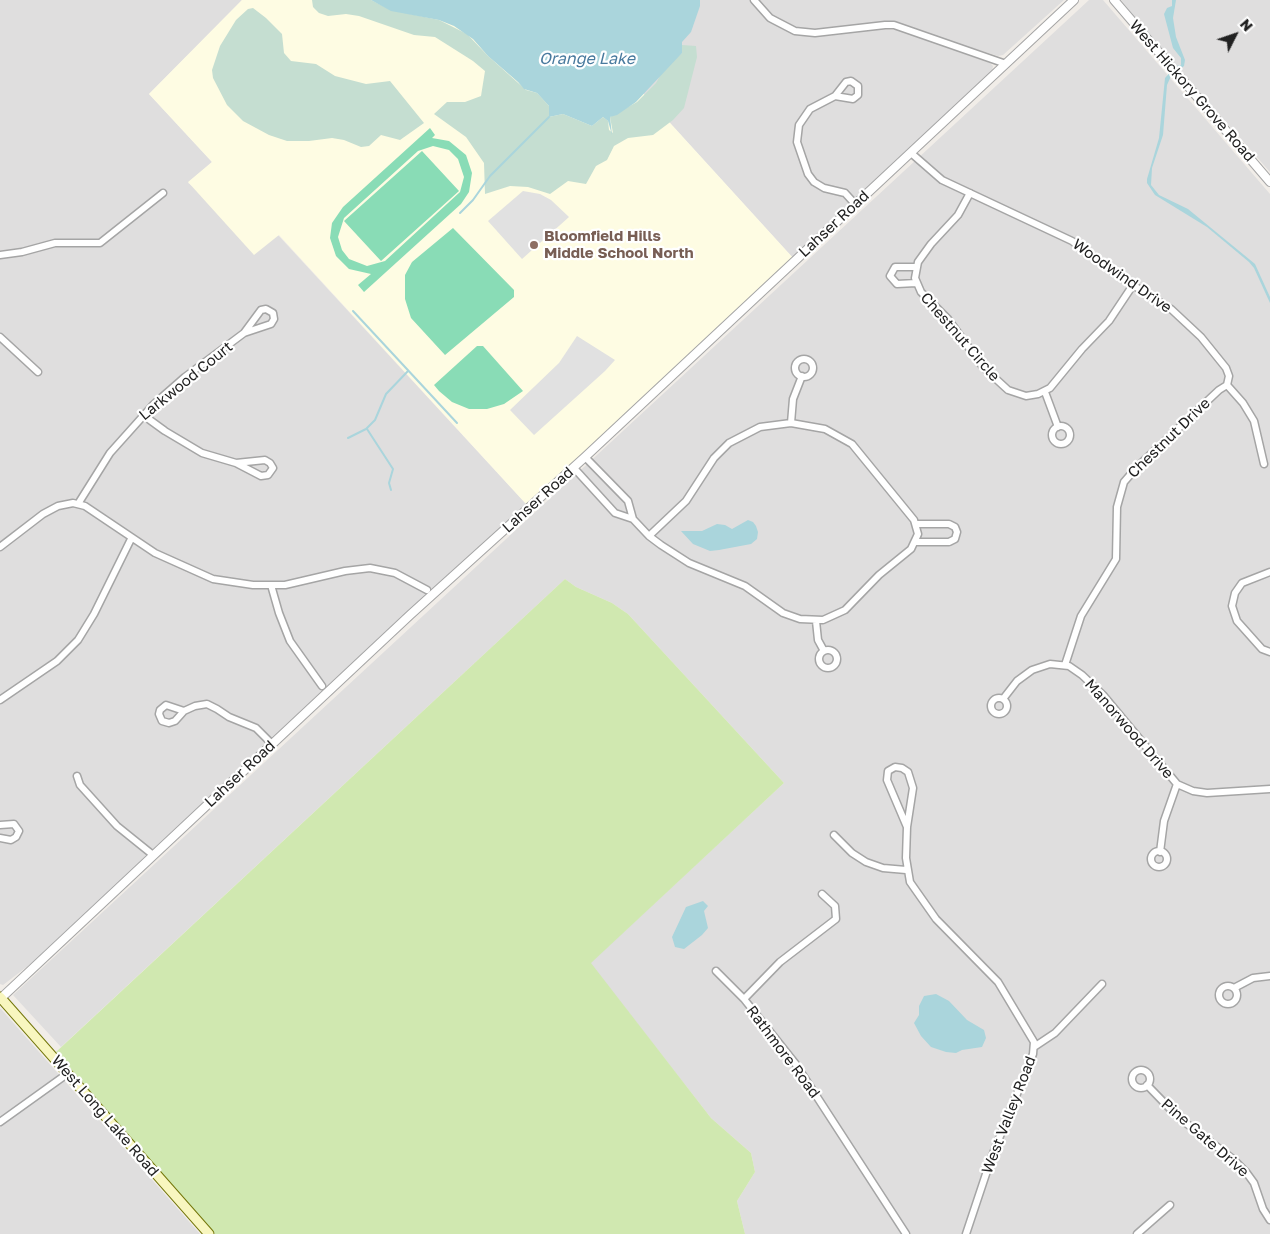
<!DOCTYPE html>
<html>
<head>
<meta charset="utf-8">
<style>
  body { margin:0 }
  #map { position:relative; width:1270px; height:1234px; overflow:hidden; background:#f1ede8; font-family:"Golos Text",sans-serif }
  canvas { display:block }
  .north { position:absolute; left:1210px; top:10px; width:50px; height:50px; -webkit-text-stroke:4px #fff; paint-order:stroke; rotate:49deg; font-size:14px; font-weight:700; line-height:20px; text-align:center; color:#212121 }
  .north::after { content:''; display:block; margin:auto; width:18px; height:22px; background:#212121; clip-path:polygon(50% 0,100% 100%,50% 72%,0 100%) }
</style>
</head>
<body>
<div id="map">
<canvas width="1270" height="1234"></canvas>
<div class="north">N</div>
</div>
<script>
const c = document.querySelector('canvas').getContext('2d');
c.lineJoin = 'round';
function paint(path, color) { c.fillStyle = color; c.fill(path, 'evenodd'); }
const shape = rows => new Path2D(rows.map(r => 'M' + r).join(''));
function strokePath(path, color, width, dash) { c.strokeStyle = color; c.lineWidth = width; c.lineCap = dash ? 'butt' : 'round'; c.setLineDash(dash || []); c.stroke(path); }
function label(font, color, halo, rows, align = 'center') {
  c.font = font + ' "Golos Text",sans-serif'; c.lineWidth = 4.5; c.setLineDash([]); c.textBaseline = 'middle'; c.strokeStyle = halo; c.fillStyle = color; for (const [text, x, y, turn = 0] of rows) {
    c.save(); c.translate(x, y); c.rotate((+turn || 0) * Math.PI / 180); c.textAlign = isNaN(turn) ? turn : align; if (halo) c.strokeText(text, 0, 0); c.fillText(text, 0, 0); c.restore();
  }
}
paint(shape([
  [0,0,242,0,149,94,212,162,188,183,278,235,527,505,400,620,41,956,3,985,0,984],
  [558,0,1064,0,1003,55,998,56,888,22,831,28,826,36,879,29,898,30,990,63,993,66,992,72,794,259],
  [1089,0,1103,0,1270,194,1270,1234,745,1234,737,1201,755,1172,751,1153,711,1118,590,963,784,783,628,614,612,603,576,587,565,579,61,1047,13,995],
  [1121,0,1270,0,1270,172,1134,18],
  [0,1009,1,1009,200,1234,0,1234]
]), '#dfdede');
paint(shape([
  [242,0,558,0,794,259,527,505,279,235,254,255,188,182,212,162,149,94]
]), '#fefce3');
paint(shape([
  [565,579,576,587,612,603,628,614,784,783,591,963,711,1118,751,1153,755,1172,737,1201,745,1234,215,1234,56,1052]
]), '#d0e8b0');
paint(shape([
  [312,0,371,0,391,10,439,20,467,34,488,56,526,90,537,93,549,106,549,117,563,114,592,126,603,117,608,121,609,130,613,133,610,117,637,102,656,83,664,69,682,53,682,45,696,46,697,57,684,108,673,120,653,135,628,138,614,146,607,160,596,166,586,184,568,181,550,194,528,187,510,186,485,194,484,163,466,137,434,114,447,102,465,102,481,96,485,71,473,61,435,37,414,35,359,16,346,14,328,16,319,13,313,7],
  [253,8,266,18,282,34,284,53,291,61,316,64,335,76,366,84,390,81,424,123,400,140,381,135,369,146,361,147,344,140,332,138,309,141,287,141,269,135,243,121,227,105,213,78,212,70,220,46,236,20,248,9]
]), '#c5ded1');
paint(shape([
  [430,128,435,135,432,138,449,141,466,155,472,173,469,192,461,204,364,292,358,285,371,274,349,269,336,256,330,238,332,223,343,207],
  [433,146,449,150,458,159,464,177,460,192,385,261,367,266,349,259,342,250,338,237,344,218,418,151],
  [422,151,459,191,381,261,344,221],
  [453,228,514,290,514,297,445,355,411,318,405,299,405,275,412,262],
  [477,346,483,346,523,391,504,404,487,409,469,409,452,402,439,391,434,385]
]), '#89dcb6');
paint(shape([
  [523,191,540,194,551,200,569,217,522,259,488,221],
  [577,336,615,360,605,371,534,435,510,410,559,363]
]), '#e1e1e1');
paint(shape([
  [371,0,700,0,700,6,691,32,682,42,682,53,636,102,617,115,610,117,612,135,608,121,603,117,592,126,563,114,549,117,549,106,537,93,524,89,518,82,488,56,473,39,454,26,439,20,391,11],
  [1172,0,1176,0,1173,18,1176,37,1185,60,1184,66,1171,76,1167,85,1163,135,1152,168,1151,185,1159,195,1188,209,1255,264,1270,297,1270,303,1254,268,1249,262,1207,227,1155,195,1147,183,1147,179,1159,138,1165,78,1176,66,1181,65,1181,58,1173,48,1164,14,1167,8,1172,6],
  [748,520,753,522,756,526,758,532,757,539,751,544,719,550,710,551,693,544,681,531,702,531,717,524,725,525,732,529],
  [703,901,708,906,704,911,708,928,702,935,684,949,675,947,672,937,686,907],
  [936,994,949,1001,967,1020,984,1030,986,1038,982,1047,962,1050,956,1053,946,1052,931,1047,921,1036,914,1023,919,1015,919,1006,924,996]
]), '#aad5dc');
strokePath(shape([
  [460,213,473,200,490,176,549,117],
  [353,311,457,423],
  [367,429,393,469,389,483,391,490],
  [348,438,366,429,375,420,386,394,408,371]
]), '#aad5dc', 2);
const minor = shape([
  [754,0,770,18,795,31,815,33,885,25,894,25,1006,64],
  [835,96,846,82,851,81,858,86,858,95,853,99,835,96,810,109,799,125,797,142,808,174,814,182,824,188,845,193,855,204],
  [911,153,942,180,1072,241,1120,277,1171,309,1201,337,1226,368,1229,376,1227,385],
  [970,193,958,215,931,244,918,262,915,278,921,292,948,319,983,367,1008,390,1026,396,1038,394,1050,388,1082,349,1109,321,1133,285],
  [0,255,22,252,55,243,100,243,163,193],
  [916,267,895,267,890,276,897,284,916,283],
  [0,337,38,372],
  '795 368a9 9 0 1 1 18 0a9 9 0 1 1-18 0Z',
  [1227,385,1243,403,1254,421,1264,464],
  [1045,392,1058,427],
  [143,415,165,431,202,453,236,463,261,476,268,475,273,468,270,463,265,460,236,463],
  [791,423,793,399,802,376],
  '1052 435a9 9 0 1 1 18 0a9 9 0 1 1-18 0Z',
  [585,457,628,501,633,519,649,536,661,545,689,563,745,586,783,613,800,619,823,620,845,610,879,575,911,549,918,534,914,520,852,444,825,429,791,423,760,427,729,443,714,458,686,501,649,536],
  [574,468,615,513,633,519],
  [78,504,110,453,153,405,185,377,244,333,271,324,274,319,273,313,266,309,261,310,244,333],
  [916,524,949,524,955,527,957,532,955,539,949,542,916,542],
  [0,547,43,514,58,506,73,503,85,506,155,553,213,579,253,585,285,585,345,571,370,568,395,573,427,590],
  [1270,572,1242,583,1235,593,1232,606,1237,621,1262,649,1270,652],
  [271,585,279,613,290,641,322,686],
  [816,621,818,640,824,651],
  '819 659a9 9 0 1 1 18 0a9 9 0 1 1-18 0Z',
  [1065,665,1081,616,1116,559,1117,507,1124,482,1137,467,1219,390,1227,385],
  '991 706a8 8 0 1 1 16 0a8 8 0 1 1-16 0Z',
  [1003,699,1017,681,1032,670,1050,664,1069,666,1082,675,1103,695,1177,784,1193,791,1207,793,1270,789],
  [0,700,57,661,78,640,94,614,131,539],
  [184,711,175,721,169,723,162,721,159,714,160,710,166,705,184,711,195,706,207,704,217,709,229,717,256,728,272,744],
  [77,776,80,785,117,826,153,855],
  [0,825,14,824,19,831,16,837,11,840,0,838],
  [907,827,887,780,888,771,895,767,902,768,908,772,913,788,907,827,906,858,910,882,936,919,998,982,1034,1042,1033,1054,992,1156,966,1234],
  [834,835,852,853,866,862,883,868,906,870],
  '1151 859a8 8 0 1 1 16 0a8 8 0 1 1-16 0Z',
  [1160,852,1164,821,1177,784],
  [822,894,835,906,836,919,780,962,744,999,795,1063,906,1234],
  [716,971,744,999],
  '1219 995a9 9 0 1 1 18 0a9 9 0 1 1-18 0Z',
  [1234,988,1253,978,1270,976],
  [1034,1047,1055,1033,1102,984],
  '1132 1079a9 9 0 1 1 18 0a9 9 0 1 1-18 0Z',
  [1147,1085,1178,1117,1233,1159,1246,1172,1254,1183,1263,1209,1270,1220],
  [0,1122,67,1074],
  [1137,1234,1170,1205]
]);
const tertiary = shape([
  [1114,0,1270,182],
  [0,999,410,615,585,457,1074,0]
]);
const secondary = shape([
  [0,997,209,1234]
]);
strokePath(minor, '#a5a5a5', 9);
strokePath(tertiary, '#a5a5a5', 10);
strokePath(secondary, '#737609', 11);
strokePath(minor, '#fff', 6);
strokePath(tertiary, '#fff', 8);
strokePath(secondary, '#f8f6bf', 9);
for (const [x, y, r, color] of [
  [534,245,5,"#8d6e63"]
]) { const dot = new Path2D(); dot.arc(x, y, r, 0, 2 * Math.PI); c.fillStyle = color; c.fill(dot); strokePath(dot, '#fff', 2); }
label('15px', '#212121', '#fff', [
  ["West Hickory Grove Road",1192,91,49],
  ["Lahser Road",834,224,-43],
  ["Woodwind Drive",1122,276,35],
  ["Chestnut Circle",960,337,49],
  ["Larkwood Court",186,381,-39],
  ["Chestnut Drive",1169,438,-44],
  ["Lahser Road",538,500,-42],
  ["Manorwood Drive",1129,729,49],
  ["Lahser Road",240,774,-43],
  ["Rathmore Road",783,1052,53],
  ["West Valley Road",1009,1115,-69],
  ["West Long Lake Road",105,1116,49],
  ["Pine Gate Drive",1205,1138,41]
]);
label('bold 15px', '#785e54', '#fff', [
  ["Bloomfield Hills",544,236],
  ["Middle School North",544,253]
], 'left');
label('italic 16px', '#497a9e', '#fff', [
  ["Orange Lake",587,59]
]);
</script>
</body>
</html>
